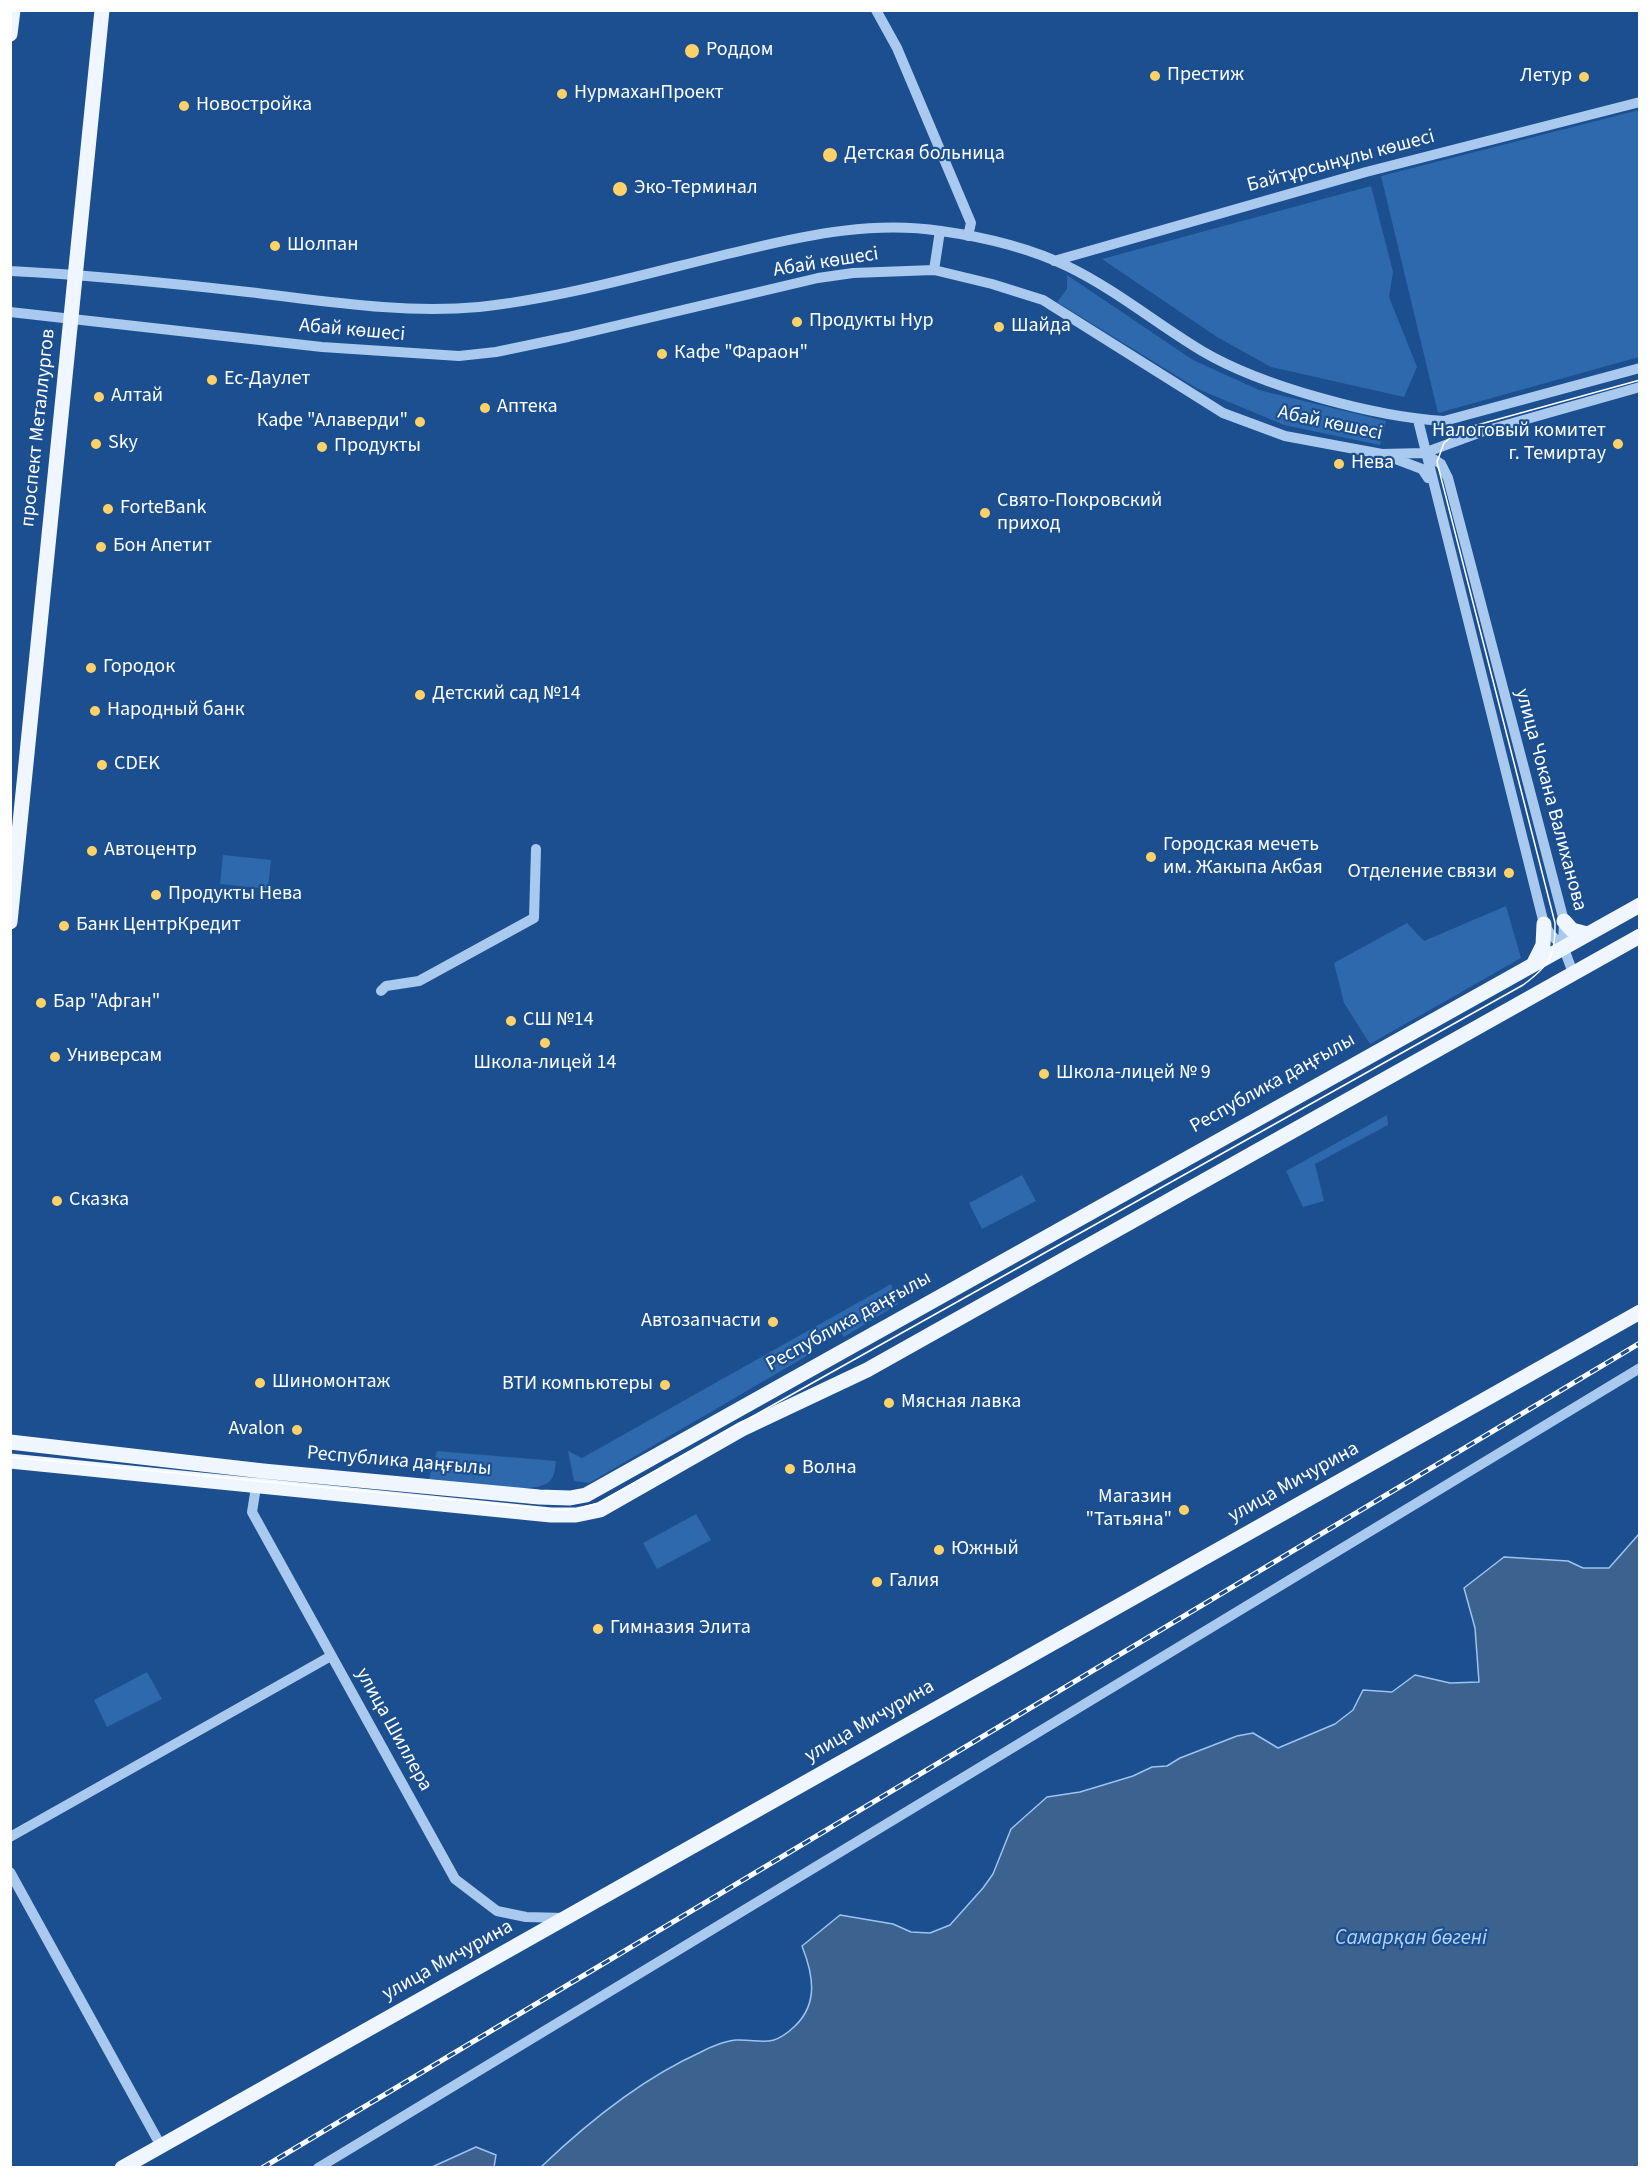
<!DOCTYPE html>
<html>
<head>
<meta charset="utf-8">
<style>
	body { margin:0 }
	#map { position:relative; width:1650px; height:2178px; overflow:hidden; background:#1b4f8f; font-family:"Source Sans 3",sans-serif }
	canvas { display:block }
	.frame { position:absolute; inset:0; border:12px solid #fff; pointer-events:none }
</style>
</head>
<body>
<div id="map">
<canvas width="1650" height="2178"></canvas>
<div class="frame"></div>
</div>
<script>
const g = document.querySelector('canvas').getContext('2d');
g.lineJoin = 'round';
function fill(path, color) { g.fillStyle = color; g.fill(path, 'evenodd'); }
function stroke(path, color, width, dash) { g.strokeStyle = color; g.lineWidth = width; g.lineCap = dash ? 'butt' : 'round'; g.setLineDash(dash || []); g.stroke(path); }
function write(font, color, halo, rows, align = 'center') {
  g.font = font + ' "Source Sans 3",sans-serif'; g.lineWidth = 4.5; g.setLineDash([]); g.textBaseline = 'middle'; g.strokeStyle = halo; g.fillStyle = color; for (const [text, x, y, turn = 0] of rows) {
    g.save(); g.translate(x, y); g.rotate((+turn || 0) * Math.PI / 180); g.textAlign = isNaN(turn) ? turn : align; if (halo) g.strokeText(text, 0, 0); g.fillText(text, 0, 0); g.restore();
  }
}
const green = new Path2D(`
	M1639,110v247l-201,56 -57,-237z
	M1371,186l22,86 -4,25 28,70 -13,30 -133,-30 -54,-30 -115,-78z
	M1067,275l126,85 66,30 127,31 -6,24 -96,-20 -86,-36 -141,-87 10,-13z
	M223,855l48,5 -3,29 -48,-5z
	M1506,906l15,52 -151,86 -26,-41 -10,-40 73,-40 17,18z
	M1387,1115l1,10 -73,39 9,37 -21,6 -17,-36z
	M1022,1175l14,26 -54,28 -13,-26z
	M891,1284l7,20 -54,33 -4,-5 -32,17 2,5 -221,129 -15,-2 -6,-30 14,7z
	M437,1451l119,10c-1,7 -1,16 -7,21 -18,15 -95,-1 -120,-3z
	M696,1514l15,26 -54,29 -14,-26z
	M147,1672l15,27 -55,28 -13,-27z`);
const water = new Path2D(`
	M1639,1534v633h-1098c47,-45 100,-88 160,-115 9,-5 24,-11 35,-12 26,-1 35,9 59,-14 24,-23 18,-52 7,-80l38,-31 53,9 18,8 19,1 20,-8 33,-37 10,-14 18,-45 36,-32 33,-5 53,-16 19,-9 15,-1 13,-8 57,-22 16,-3 25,15 57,-24 18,-14 10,-20 29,2 23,-17 35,8 29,-1 -4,-54 -11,-40 40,-31 64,4 15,7h26z
	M476,2147l20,8 -2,12h-62z`);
const minor = new Path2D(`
	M876,10l21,38 74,175 -3,13
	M1054,261l312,-89 274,-70
	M934,270l6,-39
	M10,271c80,4 159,12 238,21 77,9 153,22 231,15 87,-9 183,-38 270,-58 62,-15 127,-28 192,-18 43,6 89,17 128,36 47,23 88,57 133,84 59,35 173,66 242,70l196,-53
	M10,312l312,35 137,9 37,-4 72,-15 250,-59 35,-5 81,-3 58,14 51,16 180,113 62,23 97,18 42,-1 57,-21 159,-45
	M1418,420l126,504 7,11 12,11
	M1424,453l17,11 7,14 116,443 -1,25 10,27
	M1393,458l29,11 6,9
	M381,991l5,-5 33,-5 115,-63 2,-69
	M256,1487l-4,25 203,367 42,32 29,6 39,1
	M10,1837l321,-181
	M10,1872l151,274
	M318,2168l1322,-800`);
const major = new Path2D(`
	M10,34l3,-24
	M1564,921l8,9 15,4
	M10,922l92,-912
	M1534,963l9,-18 1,-21
	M10,1442l253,29 276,26 31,1 16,-3 1054,-590
	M10,1461l541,54h25l24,-5 142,-81 125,-59 773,-434
	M122,2168l1518,-856`);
const tram = new Path2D(`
	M10,1457l547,53 20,-1 21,-6 925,-518c26,-19 33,-29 32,-62l-118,-461 7,-19 15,-13 181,-50`);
const rail = new Path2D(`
	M262,2168l1378,-825`);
const markers = [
	[692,51,8,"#ffd166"],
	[1155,76,6,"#ffd166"],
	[1584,77,6,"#ffd166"],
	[562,94,6,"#ffd166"],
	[184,106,6,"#ffd166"],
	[830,155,8,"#ffd166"],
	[620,189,8,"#ffd166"],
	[275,246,6,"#ffd166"],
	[797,322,6,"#ffd166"],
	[999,327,6,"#ffd166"],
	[662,354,6,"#ffd166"],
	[212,380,6,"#ffd166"],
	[99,397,6,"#ffd166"],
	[485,408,6,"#ffd166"],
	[420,422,6,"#ffd166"],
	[96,444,6,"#ffd166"],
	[1618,444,6,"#ffd166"],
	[322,447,6,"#ffd166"],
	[1339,464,6,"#ffd166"],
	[108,509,6,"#ffd166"],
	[985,513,6,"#ffd166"],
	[101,547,6,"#ffd166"],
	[91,668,6,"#ffd166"],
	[420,695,6,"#ffd166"],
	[95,711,6,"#ffd166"],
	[102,765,6,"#ffd166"],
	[92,851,6,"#ffd166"],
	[1151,857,6,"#ffd166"],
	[1509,873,6,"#ffd166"],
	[156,895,6,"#ffd166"],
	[64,926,6,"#ffd166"],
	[41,1003,6,"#ffd166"],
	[511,1021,6,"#ffd166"],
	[545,1043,6,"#ffd166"],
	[55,1057,6,"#ffd166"],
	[1044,1074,6,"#ffd166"],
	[57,1201,6,"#ffd166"],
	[773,1322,6,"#ffd166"],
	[260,1383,6,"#ffd166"],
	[665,1385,6,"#ffd166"],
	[889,1403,6,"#ffd166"],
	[297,1430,6,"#ffd166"],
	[790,1469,6,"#ffd166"],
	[1184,1510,6,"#ffd166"],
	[939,1550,6,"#ffd166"],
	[877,1582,6,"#ffd166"],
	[598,1629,6,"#ffd166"]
];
const poiNames = [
	["Роддом",706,51],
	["Престиж",1167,76],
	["Летур",1572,77,"right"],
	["НурмаханПроект",574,94],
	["Новостройка",196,106],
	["Детская больница",844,155],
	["Эко-Терминал",634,189],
	["Шолпан",287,246],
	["Продукты Нур",809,322],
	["Шайда",1011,327],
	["Кафе \"Фараон\"",674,354],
	["Ес-Даулет",224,380],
	["Алтай",111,397],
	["Аптека",497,408],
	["Кафе \"Алаверди\"",408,422,"right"],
	["Налоговый комитет",1606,432,"right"],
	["г. Темиртау",1606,455,"right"],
	["Sky",108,444],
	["Продукты",334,447],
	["Нева",1351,464],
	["Свято-Покровский",997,502],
	["приход",997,525],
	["ForteBank",120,509],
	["Бон Апетит",113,547],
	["Городок",103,668],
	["Детский сад №14",432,695],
	["Народный банк",107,711],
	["CDEK",114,765],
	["Городская мечеть",1163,846],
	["им. Жакыпа Акбая",1163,869],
	["Автоцентр",104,851],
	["Отделение связи",1497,873,"right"],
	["Продукты Нева",168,895],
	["Банк ЦентрКредит",76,926],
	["Бар \"Афган\"",53,1003],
	["СШ №14",523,1021],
	["Универсам",67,1057],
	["Школа-лицей 14",545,1064,"center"],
	["Школа-лицей № 9",1056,1074],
	["Сказка",69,1201],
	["Автозапчасти",761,1322,"right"],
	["Шиномонтаж",272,1383],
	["ВТИ компьютеры",653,1385,"right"],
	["Мясная лавка",901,1403],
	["Avalon",285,1430,"right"],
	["Волна",802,1469],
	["Магазин",1172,1498,"right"],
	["\"Татьяна\"",1172,1521,"right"],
	["Южный",951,1550],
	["Галия",889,1582],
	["Гимназия Элита",610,1629]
];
const streetNames = [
	["Байтұрсынұлы көшесі",1341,162,-15],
	["Абай көшесі",826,263,-9],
	["Абай көшесі",352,331,5],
	["Абай көшесі",1330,424,12],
	["проспект Металлургов",39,428,-84],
	["улица Чокана Валиханова",1550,800,75],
	["Республика даңғылы",1273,1084,-29],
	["Республика даңғылы",849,1322,-29],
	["Республика даңғылы",399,1462,5],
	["улица Мичурина",1294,1483,-29],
	["улица Мичурина",870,1722,-30],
	["улица Шиллера",393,1730,61],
	["улица Мичурина",448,1961,-29]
];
const waterNames = [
	["Самарқан бөгені",1411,1939]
];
fill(green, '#2e69ad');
fill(water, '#3c6290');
stroke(water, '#9cc4f0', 1.5);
stroke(minor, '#a9c9ee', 10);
stroke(major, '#f0f6ff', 15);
stroke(tram, '#fff', 1.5);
stroke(rail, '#fff', 5);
stroke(rail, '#1b4f8f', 3, [9]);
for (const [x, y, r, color] of markers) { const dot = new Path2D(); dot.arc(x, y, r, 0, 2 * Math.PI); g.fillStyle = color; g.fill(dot); stroke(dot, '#1b4f8f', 2); }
write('20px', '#fff', '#1b4f8f', poiNames, 'left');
write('20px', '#fff', '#1b4f8f', streetNames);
write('italic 21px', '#b5d3f5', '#1b4f8f', waterNames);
</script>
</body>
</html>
